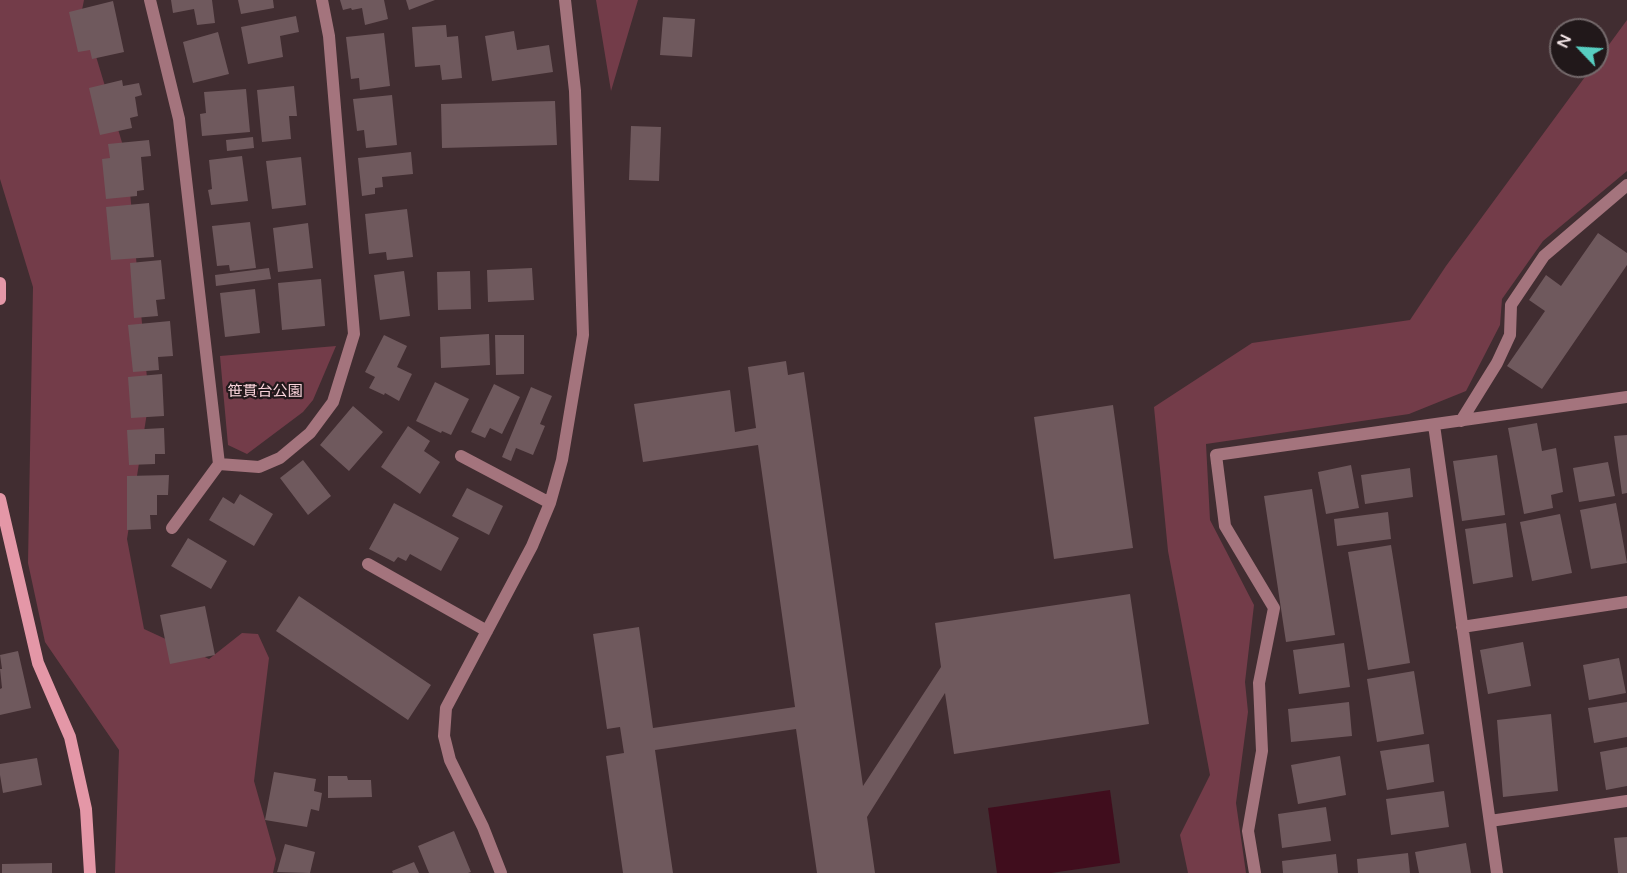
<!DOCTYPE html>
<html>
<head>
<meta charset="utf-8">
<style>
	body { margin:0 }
	#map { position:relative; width:1627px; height:873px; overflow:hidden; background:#412d31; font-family:"Varela Round",sans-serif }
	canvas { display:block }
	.north { position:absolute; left:1549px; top:18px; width:60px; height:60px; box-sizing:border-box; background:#21181a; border:2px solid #74696b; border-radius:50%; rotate:295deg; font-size:16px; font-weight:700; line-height:24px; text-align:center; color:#f0e2e4 }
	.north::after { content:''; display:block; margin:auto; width:21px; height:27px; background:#57cec1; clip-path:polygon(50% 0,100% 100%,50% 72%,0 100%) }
</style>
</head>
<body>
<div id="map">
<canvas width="1627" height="873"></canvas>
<div class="north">N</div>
</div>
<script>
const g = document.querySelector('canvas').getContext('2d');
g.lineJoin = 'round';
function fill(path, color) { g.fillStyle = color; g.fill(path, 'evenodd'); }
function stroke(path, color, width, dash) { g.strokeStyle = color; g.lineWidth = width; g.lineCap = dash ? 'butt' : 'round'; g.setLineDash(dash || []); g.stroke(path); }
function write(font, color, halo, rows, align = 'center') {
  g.font = font + ' "Varela Round","Noto Sans JP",sans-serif'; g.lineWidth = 4.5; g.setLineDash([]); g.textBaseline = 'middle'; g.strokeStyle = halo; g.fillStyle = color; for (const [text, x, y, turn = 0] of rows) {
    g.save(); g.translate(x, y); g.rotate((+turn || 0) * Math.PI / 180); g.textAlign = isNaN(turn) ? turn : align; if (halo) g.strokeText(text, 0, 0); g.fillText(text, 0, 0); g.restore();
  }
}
const green = new Path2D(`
	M0,0h84l-2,10 45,149 22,241 -22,139 17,90 65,30 33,-26 16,1 11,24 -15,123 22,78 -3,14h-158l4,-123 -74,-108 -17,-79 5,-276 -33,-108z
	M596,0h42l-27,91z
	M1627,20v151l-84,70 -41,58 -2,26 -34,66 -57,23 -203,30 4,76 44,85 -9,77 3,30 -12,91 10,70h-58l-8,-38 30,-60 -42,-224 -14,-144 98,-64 158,-23 36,-54 147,-200h4v-5z
	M336,346l-23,54 -10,12 -56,42 -19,-9 -8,-89z`);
const water = new Path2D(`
	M1110,790l10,73 -69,10h-54l-9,-65z`);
const building = new Path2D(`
	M171,0h41l3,23 -18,2 -3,-16 -21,4z
	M238,0h35l1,8 -33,6z
	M340,0h44l4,19 -23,6 -3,-17 -10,2 -1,-2 -8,2z
	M406,0h29l-26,10z
	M113,1l11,51 -32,7 -2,-9 -12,2 -9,-40z
	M296,16l3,16 -19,4 3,21 -35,7 -7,-37z
	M663,17l32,2 -3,38 -32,-2z
	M446,25l1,12 11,-1 4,42 -20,2 -2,-15 -25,2 -3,-40z
	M514,31l3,19 32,-5 4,27 -61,9 -7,-45z
	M218,32l11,42 -36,9 -10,-41z
	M384,33l6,53 -30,4 -1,-12 -8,1 -5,-42z
	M122,80l1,6 16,-3 3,12 -7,2 3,19 -8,2 2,10 -32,7 -11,-47z
	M294,86l3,30h-8l2,23 -29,3 -5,-52z
	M246,89l4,43 -48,4 -2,-22 6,-1 -2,-21z
	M392,95l5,50 -31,3 -2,-18 -7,1 -4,-32z
	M555,101l2,44 -115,3 -1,-44z
	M631,126l30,1 -2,54 -30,-1z
	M253,137l1,11 -27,3 -1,-11z
	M149,140l2,16 -10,1 3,33 -7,1v5l-31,3 -4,-40 8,-1 -2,-14z
	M411,152l2,22 -31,3 1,10 -8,1v6l-13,2 -4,-38z
	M242,156l6,45 -37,4 -3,-15 4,-1 -3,-29z
	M301,157l5,48 -34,4 -6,-48z
	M149,203l5,54 -43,3 -5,-53z
	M407,209l6,48 -26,3 -1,-8 -17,2 -4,-40z
	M250,222l6,46 -26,3 -1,-6 -12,1 -5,-40z
	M308,223l5,45 -35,4 -5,-44z
	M1598,233l29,20v12l-85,124 -35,-23 38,-55 -16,-11 17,-25 15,11z
	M161,260l4,39 -9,1 2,16 -24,2 -4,-55z
	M269,268l2,11 -55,7 -1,-11z
	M532,268l2,32 -46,2 -1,-32z
	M404,271l6,45 -30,4 -6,-45z
	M470,271l1,38 -33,1 -1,-38z
	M321,279l4,47 -43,4 -4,-47z
	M255,289l5,44 -35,4 -5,-44z
	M170,321l3,35 -15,1 1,13 -26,2 -5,-47z
	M489,334l1,31 -49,3 -1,-31z
	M384,335l23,11 -10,21 15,7 -13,27 -14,-8 -1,2 -15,-7 6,-11 -10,-5z
	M495,335h29v39l-28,1z
	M786,361l2,14 16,-3 59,414 78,-119 -6,-44 195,-29 19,130 -195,30 -9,-61 -78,124 8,56h-58l-21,-144 -141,21 18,123h-50l-17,-117 18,-3 -4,-26 -13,2 -14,-95 46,-7 14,101 142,-21 -37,-262 -115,17 -9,-58 96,-14 5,42 21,-4 -8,-61z
	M162,374l2,42 -33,2 -3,-41z
	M435,382l34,17 -18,36 -9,-4 -1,2 -25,-12z
	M494,384l26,13 -18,37 -12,-6 -5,10 -14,-6z
	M531,387l21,9 -12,28 5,2 -12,29 -17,-7 -5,13 -9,-4z
	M1113,405l20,143 -79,11 -20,-142z
	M353,406l30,26 -34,39 -29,-26z
	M1537,423l5,28 14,-3 7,44 -12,3 2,13 -29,6 -16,-86z
	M408,426l22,15 -6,10 16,11 -20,32 -39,-27z
	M164,428l1,26h-10v10l-26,1 -2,-35z
	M1627,435v58l-5,1 -8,-58z
	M1497,455l8,60 -43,6 -9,-60z
	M303,460l28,36 -23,19 -28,-37z
	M1608,462l7,34 -36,6 -6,-34z
	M1351,465l8,43 -33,6 -8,-42z
	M1410,468l3,29 -48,7 -4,-29z
	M169,475l-1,20h-11v20h-7l1,14 -24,1v-54z
	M467,488l36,18 -14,29 -37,-19z
	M1312,489l23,146 -49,7 -22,-146z
	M240,494l33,20 -19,32 -45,-26 14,-23 11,7z
	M394,503l65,35 -18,33 -31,-17 -4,7 -8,-4 -4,5 -25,-13z
	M1616,503l11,60 -36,6 -11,-59z
	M1388,512l3,27 -54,7 -3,-27z
	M1560,514l12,59 -40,8 -12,-59z
	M1506,523l7,54 -40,7 -8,-55z
	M188,538l39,23 -16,28 -40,-23z
	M1391,545l19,118 -42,7 -20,-118z
	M299,596l132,89 -23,35 -132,-89z
	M205,606l10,49 -45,9 -10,-49z
	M1523,642l8,44 -43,8 -8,-44z
	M1344,643l6,44 -51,7 -6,-44z
	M18,651l13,57 -31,7v-26l2,-1 -2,-19h2l-2,-14z
	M1619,658l7,35 -37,7 -6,-35z
	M1414,671l10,63 -47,8 -10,-63z
	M1349,702l3,34 -61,6 -3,-33z
	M1627,702v35l-33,6 -6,-35z
	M1551,714l7,77 -55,6 -6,-77z
	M1429,744l5,38 -47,8 -7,-39z
	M1627,747v39l-21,4 -6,-38z
	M1340,756l6,39 -48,9 -7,-39z
	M37,758l5,27 -39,8 -3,-18v-11z
	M274,772l42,7 -2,12 8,2 -3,18 -8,-2 -4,18 -42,-7z
	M328,776h19l1,4h23l1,17 -44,1z
	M1444,791l5,36 -58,8 -5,-36z
	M1326,807l5,34 -49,7 -4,-34z
	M454,831l17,41 -3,1h-39l-11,-27z
	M1627,837v36h-9l-4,-35z
	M1466,843l5,30h-52l-4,-21z
	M285,844l30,8 -5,21 -33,-1z
	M1408,853l2,20h-52l-1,-14z
	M1336,854l2,19h-55l-1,-12z
	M414,862l5,11h-26l-1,-2z
	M52,863v10h-50v-9z`);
const street = new Path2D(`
	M150,0l29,119 40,345
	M1461,421l36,-58 13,-28 1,-30 33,-49 83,-71
	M1434,425l63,448
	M461,456l89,47
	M172,528l47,-64 40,3 21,-9 30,-25 23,-31 21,-68 -25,-298 -7,-36
	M368,564l119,67
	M1462,627l165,-25
	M1490,821l137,-20
	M501,873l-18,-46 -33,-67 -6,-24 2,-28 86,-162 18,-43 12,-43 21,-125 -8,-244 -10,-91
	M1255,873l-7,-42 14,-80 -3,-68 15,-75 -49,-82 -9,-71 411,-58`);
const secondary = new Path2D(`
	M0,283v16
	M0,499l38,164 32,74 16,72 4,64`);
const parkNames = [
	["笹貫台公園",265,392]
];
fill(green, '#733c49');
fill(water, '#400d1d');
fill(building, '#6f595d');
stroke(street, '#a4747d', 12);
stroke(secondary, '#e497a7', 12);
write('15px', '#f9d3da', '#21181a', parkNames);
</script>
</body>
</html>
